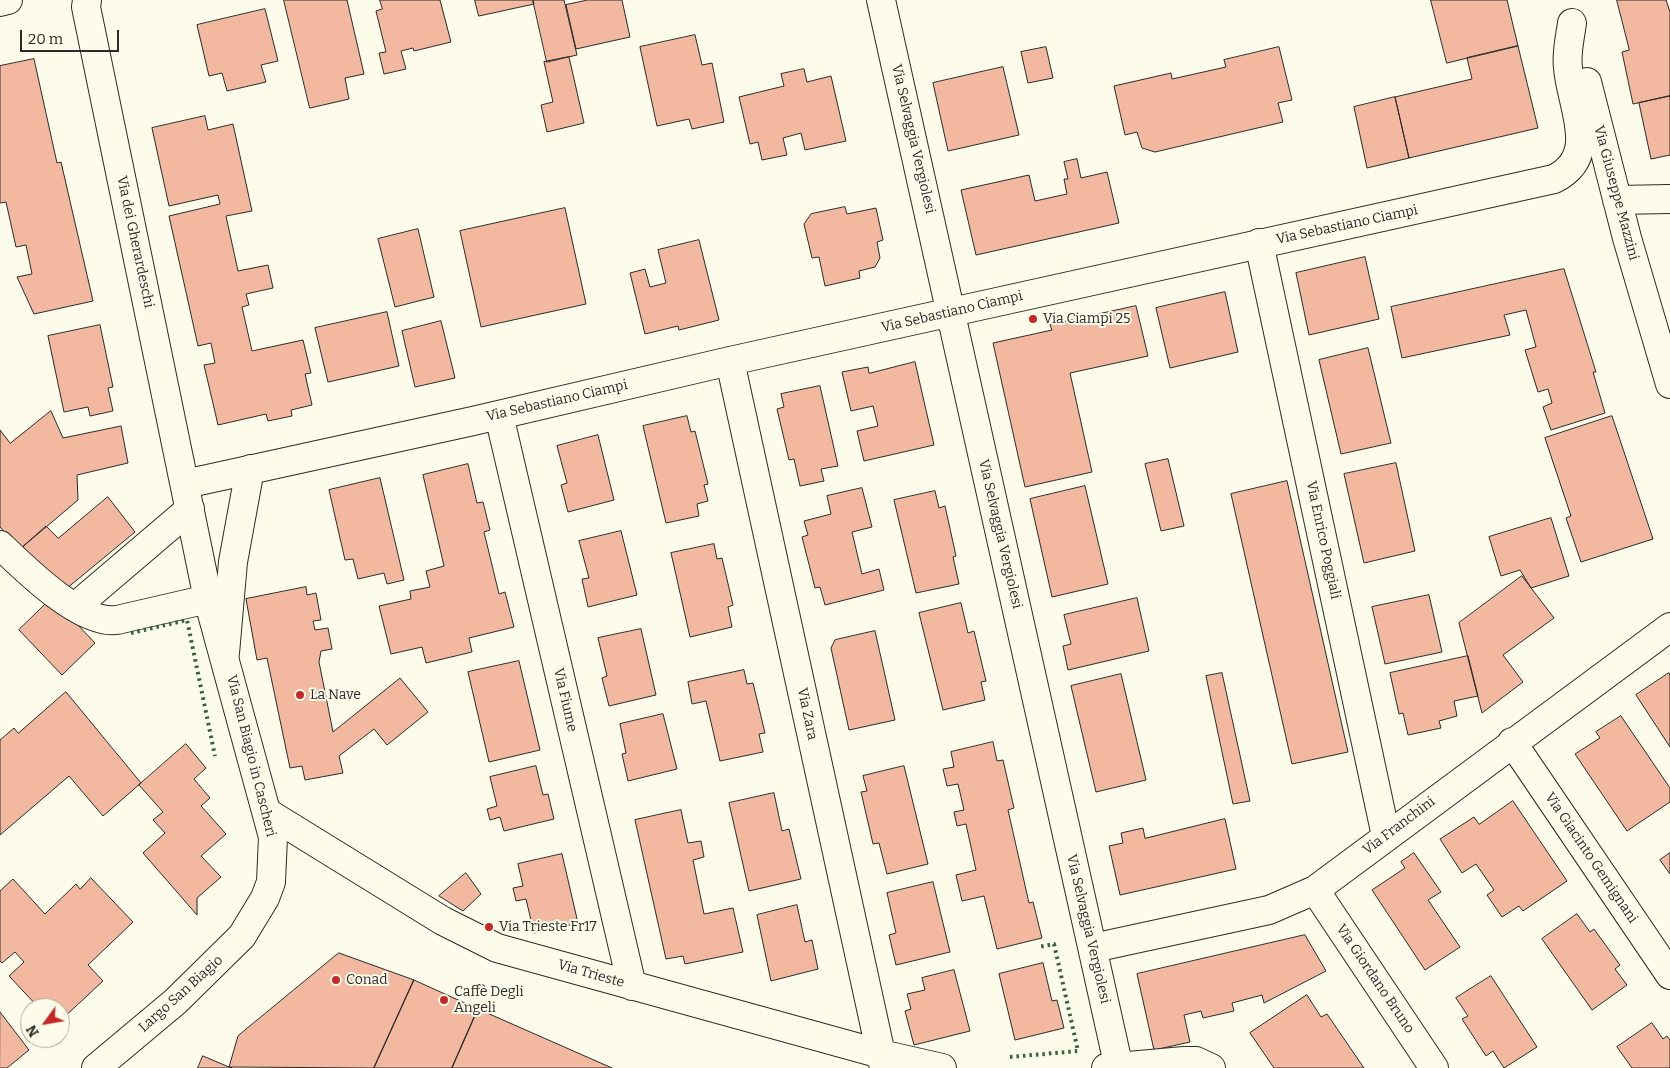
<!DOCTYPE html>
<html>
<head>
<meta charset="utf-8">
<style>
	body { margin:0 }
	#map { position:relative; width:1670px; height:1068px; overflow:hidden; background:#fdfbea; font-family:Bitter,serif }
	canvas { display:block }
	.north { position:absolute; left:20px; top:998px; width:50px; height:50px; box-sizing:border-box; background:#fdfbea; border:1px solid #a9a89e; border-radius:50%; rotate:238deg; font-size:14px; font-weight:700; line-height:20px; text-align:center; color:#2b2b2b }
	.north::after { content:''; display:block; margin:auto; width:18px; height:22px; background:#c62828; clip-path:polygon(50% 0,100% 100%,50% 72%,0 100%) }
	.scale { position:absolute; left:20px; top:30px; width:99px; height:22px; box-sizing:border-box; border:2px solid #2b2b2b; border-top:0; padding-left:6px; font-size:15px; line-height:18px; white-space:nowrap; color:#2b2b2b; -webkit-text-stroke:4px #fdfbea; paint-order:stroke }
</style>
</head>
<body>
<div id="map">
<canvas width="1670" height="1068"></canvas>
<div class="north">N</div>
<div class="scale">20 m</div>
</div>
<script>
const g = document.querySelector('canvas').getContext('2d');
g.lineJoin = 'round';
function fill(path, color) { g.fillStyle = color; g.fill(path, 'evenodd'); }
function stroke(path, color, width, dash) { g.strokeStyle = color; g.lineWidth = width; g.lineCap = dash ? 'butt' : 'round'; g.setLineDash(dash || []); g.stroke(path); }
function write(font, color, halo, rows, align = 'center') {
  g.font = font + ' Bitter,serif'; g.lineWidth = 4; g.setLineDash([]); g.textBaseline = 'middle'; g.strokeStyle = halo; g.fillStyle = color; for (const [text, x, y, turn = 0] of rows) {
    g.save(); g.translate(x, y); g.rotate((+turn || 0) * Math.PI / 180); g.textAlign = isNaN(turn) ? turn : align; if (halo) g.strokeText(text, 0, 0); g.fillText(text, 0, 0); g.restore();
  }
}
const building = new Path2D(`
	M284,0h63l17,74 -19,4 4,21 -39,9z
	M380,0h60l11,42 -37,9 -1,-3 -12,3 5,18 -22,5 -5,-21 7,-1 -10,-41 6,-2z
	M475,0h58l1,4 -55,12z
	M533,0h31l13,55 -30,7z
	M588,0h34l8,37 -54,12 -10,-44z
	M1431,0h76l11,46 -71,17z
	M1617,0h49l4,12v84l-37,8 -11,-52 7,-2z
	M265,9l13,52 -17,4 5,17 -39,9 -5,-18 -13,3 -12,-51z
	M695,35l7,30 10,-2 12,59 -32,7 -3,-10 -32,7 -17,-79z
	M1518,46l20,82 -129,30 -14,-61 77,-18 -5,-21z
	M1046,47l7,31 -25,5 -7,-31z
	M1279,47l13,53 -14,3 5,19 -128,30 -13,-4 -5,-16 -12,3 -11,-49 57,-13 1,6 54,-12 -2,-7z
	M569,57l15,66 -37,9 -6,-27 12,-3 -9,-40z
	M34,59l23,104 4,-1 32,139 -59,13 -17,-37 15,-3 -6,-29 -10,2 -10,-45 -6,1v-137z
	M1003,67l16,68 -71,16 -15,-68z
	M804,69l3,13 24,-6 15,65 -41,9 -4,-17 -18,5 4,17 -25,5 -4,-18 -8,2 -11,-47 45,-11 -3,-12z
	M1670,96v59l-19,4 -12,-56z
	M1395,97l14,61 -42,10 -13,-61z
	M205,116l3,14 25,-6 19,87 -26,5 12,55 30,-6 5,23 -27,6 3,11 -7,2 10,44 51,-11 8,33 -6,1 7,31 -21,5 1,6 -24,5 -2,-7 -48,11 -14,-60 11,-2 -4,-20 -13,3 -29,-130 51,-12 -2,-9 -49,11 -17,-78z
	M1077,159l4,19 26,-6 12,51 -143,32 -15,-65 68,-15 6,26 32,-7 -3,-15h4l-4,-17z
	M845,207l2,7 29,-6 7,32 -6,2 3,16 -5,9 -16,4 1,7 -35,8 -6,-29 -7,1 -8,-34 7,-10z
	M565,208l21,96 -105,23 -21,-96z
	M418,229l16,68 -39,10 -17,-68z
	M699,240l20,80 -40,10 -1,-4 -33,8 -15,-61 15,-4 5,18 16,-4 -8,-33z
	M1365,257l14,62 -70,16 -13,-62z
	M1564,269l32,103h-3l12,41 -54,17 -8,-23 9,-4 -4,-14 -10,3 -13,-42 11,-3 -10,-37 -22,5 6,20 -108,23 -11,-51z
	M1225,292l13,60 -68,16 -14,-60z
	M1136,306l12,50 -78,17 22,99 -67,15 -32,-144 59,-13 -2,-5z
	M387,312l12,54 -71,16 -13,-54z
	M441,321l14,57 -40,9 -13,-56z
	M100,325l13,62 -5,1 5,23 -23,5 -2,-9 -24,5 -16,-76z
	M1368,348l23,95 -50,11 -22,-94z
	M915,362l19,83 -70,16 -7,-30 21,-5 -5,-20 -22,5 -9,-39 26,-5 1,6z
	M820,386l18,80 -17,3 3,12 -24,5 -6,-27 -5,1 -12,-51 7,-2 -3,-13z
	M51,411l12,27 58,-12 7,37 -51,12 1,25 -58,49 -20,-22v-97l10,13z
	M687,416l4,16 4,-1 13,53 -4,1 4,16 -11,3 2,12 -33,7 -23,-97z
	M1612,416l41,123 -72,23 -15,-44 5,-2 -26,-78z
	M598,435l16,65 -46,12 -7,-27 6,-2 -10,-37z
	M1168,459l16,67 -23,5 -16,-67z
	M1396,463l19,88 -51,12 -20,-89z
	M468,464l9,39 6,-1 7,28 -6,2 15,62 6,-2 9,35 -45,11 3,14 -46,11 -4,-16 -31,7 -12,-48 32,-7 -1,-8 20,-4 -4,-16 18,-5 -21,-91z
	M380,478l24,102 -17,4 -3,-11 -26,6 -5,-20 -8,1 -16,-70z
	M1287,481l61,271 -56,12 -61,-270z
	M1085,486l23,98 -56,13 -22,-98z
	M862,488l10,39 -20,5 10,42 17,-5 5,21 -59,15 -5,-18 -5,1 -13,-51 6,-2 -4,-14 27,-7 -4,-18z
	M935,491l4,17 6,-2 11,50 -3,1 6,27 -43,9 -22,-93z
	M108,497l27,35 -69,57 -46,-40 26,-23 12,12z
	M1551,518l18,58 -38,12 -11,-18 -19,6 -12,-39z
	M621,531l16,64 -49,12 -6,-28 7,-1 -10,-37z
	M714,544l3,15 5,-1 11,47 -5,2 4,20 -42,10 -19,-84z
	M1522,576l32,42 -51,37 20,27 -41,31 -23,-90z
	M306,587l1,8 9,-2 5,27 -8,1 2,9 13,-2 4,21 -11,2 -2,11 14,70 67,-54 28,34 -41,33 -13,-16 -35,27 4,17 -38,7 -3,-14 -12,2 -23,-110 -10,2 -11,-61z
	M1429,595l13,57 -57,12 -13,-57z
	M52,598l43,45 -33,32 -43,-45z
	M1137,598l12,53 -81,19 -5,-24 8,-2 -7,-29z
	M961,603l7,30 6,-2 12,50 -5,1 4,18 -42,10 -24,-97z
	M641,629l15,66 -47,11 -7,-28 5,-2 -9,-38z
	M875,631l20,89 -46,10 -18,-82 4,-8z
	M1468,656l10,40 -24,5 3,15 -18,5 2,7 -33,7 -5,-22 -4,1 -9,-41z
	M519,661l21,89 -51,12 -21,-90z
	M744,670l3,14 6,-1 12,50 -6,1 4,18 -43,9 -14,-60 -14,3 -4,-22z
	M1222,673l28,128 -17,3 -27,-128z
	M1669,673l1,2v72l-34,-52z
	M1121,674l25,106 -50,12 -25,-106z
	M66,692l75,91 -38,33 -34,-40 -69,59v-95l14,-12 4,5z
	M663,714l14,55 -49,12 -6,-27 4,-1 -6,-29z
	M1621,716l49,72v14l-43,29 -52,-77 25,-16 -4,-6z
	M993,742l4,19 6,-1 11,48 -6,2 21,93 4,-1 9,36 -45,11 -13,-53 -22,5 -6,-26 20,-5 -10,-46 -9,2 -3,-14 10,-2 -6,-26 -11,2 -4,-17 11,-2 -3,-15z
	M186,744l20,24 -12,11 16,19 -9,8 25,28 -25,22 20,21 -24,21v17l-54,-62 22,-20 -12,-13 10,-8 -24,-27z
	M536,766l7,29 5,-1 6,25 -50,12 -4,-14 -10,3 -3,-11 10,-3 -7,-29z
	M904,766l24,98 -41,10 -8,-31 -6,1 -12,-52 6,-1 -4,-15z
	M774,793l8,38 7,-2 12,50 -52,12 -20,-88z
	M1513,801l54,80 -44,30 -4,-5 -17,11 -15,-22 7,-5 -18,-26 -14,9 -22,-34 34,-22 5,7z
	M681,810l7,33 13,-2 3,16 -11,3 11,54 29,-6 10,44 -58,12 -2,-8 -17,3 -31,-139z
	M1225,819l11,50 -116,26 -11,-49 14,-3 -2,-10 22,-5 2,10z
	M1414,853l27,39 -13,8 32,47 -35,23 -53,-80 33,-22 -4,-6z
	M1670,853v21l-10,-14z
	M562,854l16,69 -44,10 -8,-34 -10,2 -3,-13 10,-2 -5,-22z
	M466,873l15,21 -18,17 -24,-15z
	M91,878l42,44 -45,43 15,16 -43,40v-13h-21l-30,-32 15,-14 -9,-10 -13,11 -2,-2v-70l13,-12 32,35 31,-30 4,5z
	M933,882l17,70 -54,13 -7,-30 7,-2 -9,-40z
	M797,905l8,37 7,-2 6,29 -47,12 -14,-66z
	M1577,914l13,18 4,-3 26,36 -5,4 12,16 -35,25 -50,-71z
	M1305,935l21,36 -62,32 -2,-8 -30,8 2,8 -31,7 -2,-7 -17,4 6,27 -36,8 -17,-76z
	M339,953l75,27 -40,88 -145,-1 9,-31z
	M1043,963l9,38 5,-1 7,28 -49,12 -16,-66z
	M954,970l16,61 -56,14 -9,-34 6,-2 -4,-15 18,-4 -3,-12z
	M1491,976l46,71 -33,21 -11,-17 -7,5 -24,-37 6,-3 -12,-18z
	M414,980l64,29 -26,59h-78z
	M1307,995l14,22 6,-3 37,54h-90l-24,-35z
	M478,1009l134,59h-160z
	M0,1012l29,38 -22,18h-7z
	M1652,1023l11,16 4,-3 3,4v28h-38l-15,-21z
	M203,1056l26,11 3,1h-34z`);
const street = new Path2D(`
	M881,0l238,1068
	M1587,82l40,156 43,146
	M1617,200l53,-1
	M1259,243l127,593
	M730,361l154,707
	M499,415l133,571
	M185,484l288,-63 257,-60 824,-182c47,-23 17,-72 14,-111 -2,-15 2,-30 4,-45
	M0,545c25,24 81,80 117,75l91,-21
	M75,607l115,-98
	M225,653l8,-91 17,-93
	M1512,742l158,233
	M268,813l175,108 54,27 384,106 61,14
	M1315,890l119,178
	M1093,948l176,-38 46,-20 355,-263
	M1106,1068l78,-7h12l15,7`);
const secondary = new Path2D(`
	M87,0l-1,7 122,592 65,238 -2,45 -6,16 -23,38 -66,65 -80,67
	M0,2l8,-2`);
const hedge = new Path2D(`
	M131,633l56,-13 28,136
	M1010,1057l68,-6 -24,-107 -15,3`);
const markers = [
	[1033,319,5,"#c62828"],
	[300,695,5,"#c62828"],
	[489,927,5,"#c62828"],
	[336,980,5,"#c62828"],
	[444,1000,5,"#c62828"]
];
const streetNames = [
	["Via Selvaggia Vergiolesi",913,139,77],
	["Via Giuseppe Mazzini",1616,193,75],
	["Via Sebastiano Ciampi",1347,225,-12],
	["Via dei Gherardeschi",135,242,78],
	["Via Sebastiano Ciampi",952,312,-13],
	["Via Sebastiano Ciampi",557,401,-13],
	["Via Selvaggia Vergiolesi",1000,534,77],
	["Via Enrico Poggiali",1323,540,78],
	["Via Fiume",565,700,77],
	["Via Zara",807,714,78],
	["Via San Biagio in Cascheri",251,756,76],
	["Via Franchini",1399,826,-37],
	["Via Giacinto Gemignani",1591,858,56],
	["Via Selvaggia Vergiolesi",1088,929,77],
	["Via Trieste",591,974,16],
	["Via Giordano Bruno",1375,979,56],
	["Largo San Biagio",181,994,-42]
];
const poiNames = [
	["Via Ciampi 25",1043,319],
	["La Nave",310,695],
	["Via Trieste Fr17",499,927],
	["Conad",346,980],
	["Caffè Degli",454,992],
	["Angeli",454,1008]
];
fill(building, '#f2b8a0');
stroke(building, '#2b2b2b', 1);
stroke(street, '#2b2b2b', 30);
stroke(secondary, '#2b2b2b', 30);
stroke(street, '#fdfbea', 28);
stroke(secondary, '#fdfbea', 28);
stroke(hedge, '#34623c', 4, [2.5, 4]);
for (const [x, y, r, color] of markers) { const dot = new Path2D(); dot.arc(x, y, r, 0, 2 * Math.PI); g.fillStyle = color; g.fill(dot); stroke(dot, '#fdfbea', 2); }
write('14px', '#2b2b2b', '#fdfbea', streetNames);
write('14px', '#2b2b2b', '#fdfbea', poiNames, 'left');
</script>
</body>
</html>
